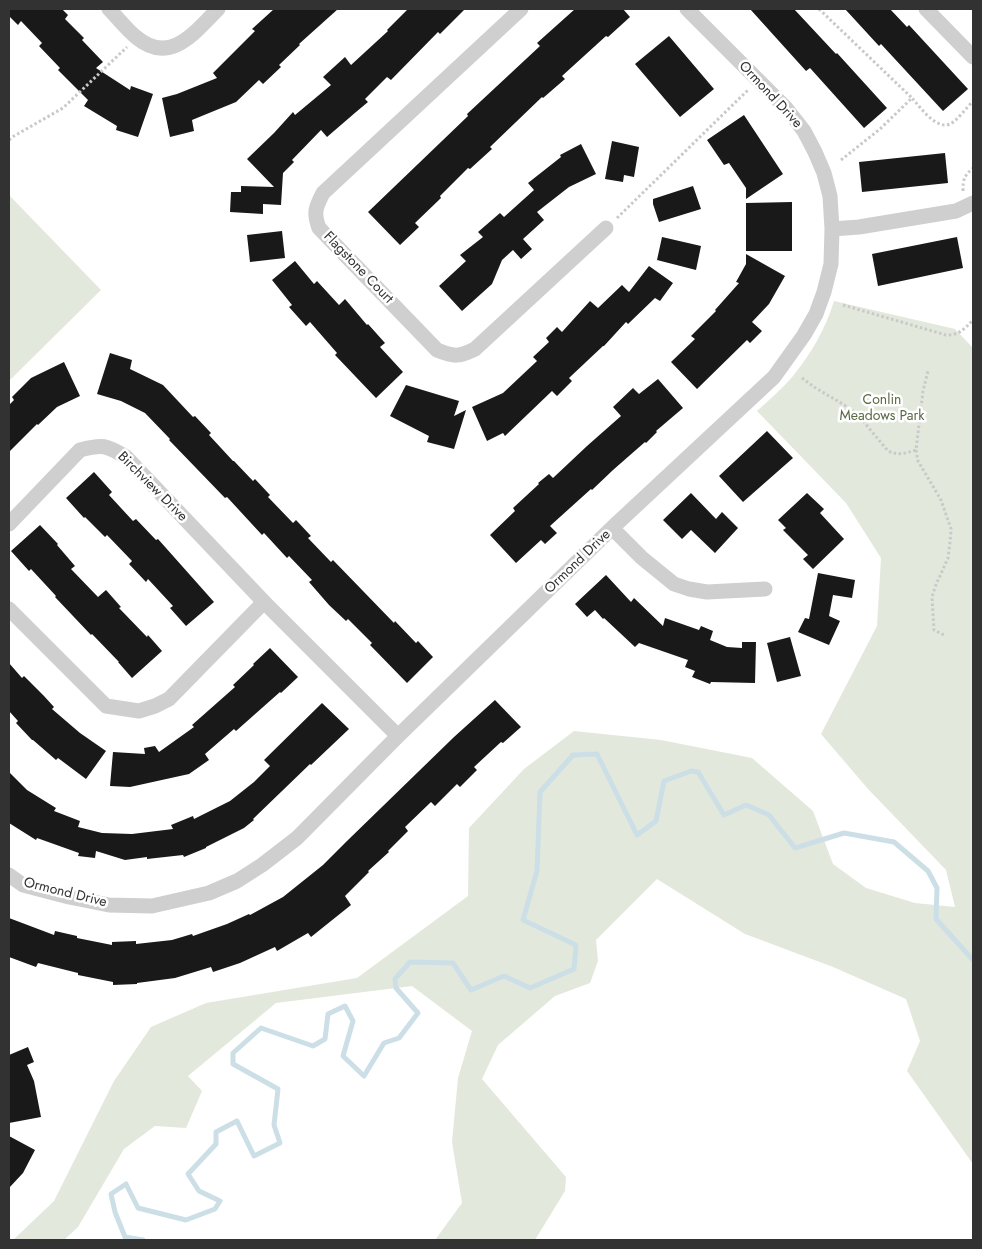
<!DOCTYPE html>
<html>
<head>
<meta charset="utf-8">
<style>
	body { margin:0 }
	#map { position:relative; width:982px; height:1249px; overflow:hidden; background:#fff; font-family:Jost,sans-serif }
	canvas { display:block }
	.frame { position:absolute; inset:0; border:10px solid #323232; pointer-events:none }
</style>
</head>
<body>
<div id="map">
<canvas width="982" height="1249"></canvas>
<div class="frame"></div>
</div>
<script>
const g = document.querySelector('canvas').getContext('2d');
g.lineJoin = 'round';
function fill(path, color) { g.fillStyle = color; g.fill(path, 'evenodd'); }
function stroke(path, color, width, dash) { g.strokeStyle = color; g.lineWidth = width; g.lineCap = dash ? 'butt' : 'round'; g.setLineDash(dash || []); g.stroke(path); }
function write(font, color, halo, rows, align = 'center') {
  g.font = font + ' Jost,sans-serif'; g.lineWidth = 5; g.setLineDash([]); g.textBaseline = 'middle'; g.strokeStyle = halo; g.fillStyle = color; for (const [text, x, y, turn = 0] of rows) {
    g.save(); g.translate(x, y); g.rotate((+turn || 0) * Math.PI / 180); g.textAlign = isNaN(turn) ? turn : align; if (halo) g.strokeText(text, 0, 0); g.fillText(text, 0, 0); g.restore();
  }
}
const green = new Path2D(`
	M9,195l92,95 -92,91z
	M834,301l121,28 18,19v816l-66,-93 13,-30 -14,-42 -73,-32 -88,-33 -88,-55 -61,61 2,21 -8,22 -35,13 -57,49 -16,34 84,98 -1,14 -30,49h-100l27,-37 -10,-61 6,-64 14,-47 -60,-45 -136,17 -88,73 14,15 -16,37 -31,-2 -31,23 -46,78 -14,13h-51l41,-39 60,-120 37,-54 55,-24 151,-25 111,-82 1,-68 55,-59 50,-38 87,9 91,18 61,53 20,53 33,24 49,15 40,4 -9,-37 -78,-81 -47,-55 56,-108 4,-68 -35,-55 -89,-92c12,-11 25,-22 36,-35 18,-22 33,-48 41,-75z`);
const stream = new Path2D(`
	M143,1240l-18,-3 -10,-25 -4,-18 15,-10 12,24 48,12 29,-11 5,-8 -21,-10 -11,-17 28,-30v-12l21,-11 17,35 26,-13 -6,-18 4,-36 -45,-25v-11l28,-25 52,18 12,-7 3,-25 17,-8 8,15 -10,35 21,20 20,-33 15,-5 19,-25 -22,-25 -1,-9 15,-17 43,1 18,27 33,-14 26,12 44,-19 2,-24 -53,-25 14,-49 3,-79 33,-37 24,-1 40,81 19,-14 8,-40 27,-10 7,1 26,43 22,-10 23,10 26,33 49,-15 50,9 34,29 9,17 -1,31 37,41`);
const building = new Path2D(`
	M9,9h53l6,6 -3,4 19,19 -2,2 21,22 -7,6 34,22 1,-4 22,8 -15,43 -22,-7 1,-4 -33,-20 4,-6 -30,-30 2,-2 -21,-22 3,-3 -21,-22 -3,4 -9,-9z
	M274,9h64l-39,35 1,1 -21,20 2,2 -18,17 -4,-4 -23,22 -44,18 2,11 -24,6 -8,-39 15,-4 40,-16 -4,-5 42,-42 -3,-2z
	M408,9h57l-25,25 -2,-2 -47,48 -4,-3 -22,22 3,3 -12,10 -29,25 -6,-7 -29,30 2,2 -11,11 -2,32 -18,-1v10l-33,-2 1,-20h10v-6l33,1 -27,-28 27,-26 19,-21 2,3 36,-30 -8,-8 22,-20 6,8 37,-34 -1,-1z
	M575,9h48l7,8 -22,20 -2,-1 -44,40 3,3 -22,19 -1,-1 -52,50 2,2 -22,20 -2,-1 -28,28 1,2 -26,25 4,4 -19,18 -32,-33 100,-96 -1,-2 73,-68 -3,-3z
	M750,9h44l42,45 1,-1 50,55 -23,20 -54,-60 -4,3z
	M845,9h45l17,18 2,-2 59,64 -25,22 -62,-67 -2,2z
	M669,36l45,53 -34,28 -45,-53z
	M744,115l39,59 -37,25v-11l-17,-25 -5,2 -17,-25z
	M612,141l27,6 -5,30 -10,-2 -1,7 -18,-3z
	M581,144l15,30 -27,13 -32,25 7,8 -21,19 9,10 -11,10 -8,-9 -11,10 -10,24 -30,27 -23,-25 27,-25 -6,-6 23,-18 -5,-5 22,-19 4,4 30,-27 -6,-7 33,-26 -1,-2z
	M945,153l3,30 -86,9 -3,-30z
	M693,186l8,23 -42,13 -6,-18v-5z
	M792,202v49h-46v-48z
	M282,231l3,27 -35,4 -3,-27z
	M662,237l39,9 -5,24 -39,-10z
	M957,237l6,31 -85,18 -6,-32z
	M746,254l39,22 -16,28 -17,18 10,9 -12,12 -3,-3 -50,49 -26,-27 24,-23 -4,-3 25,-25 -1,-1 24,-27 -3,-1 10,-18z
	M295,261l19,23 3,-3 22,24 6,-6 22,26 1,-1 17,19 -5,4 23,25 -27,26 -41,-43 2,-2 -27,-31 -4,4 -17,-19 3,-2 -20,-25z
	M649,266l24,17 -13,18 -5,-3 -27,26 -2,-2 -22,24h-1l-34,32 3,3 -15,15 -5,-5 -47,45 -2,-3 -16,8 -15,-34 31,-14 34,-32 -4,-4 16,-15 -3,-4 11,-11 5,5 28,-31 8,7 24,-23 7,7z
	M110,353l22,7 -2,9 33,16 30,32 2,-1 16,17 -2,2 24,26h1l19,20 2,-2 15,16 -2,2 25,26 3,-3 15,16 -3,2 23,24 2,-2 61,63 1,-2 21,22 2,-2 15,16 -26,26 -37,-38 2,-2 -24,-24 -2,2 -17,-16 -20,-23 3,-2 -23,-24 -2,2 -23,-25 -2,2 -35,-38 -2,1 -56,-58 1,-1 -25,-26 -24,-12 -24,-7z
	M64,362l16,34 -23,11 -19,18 -1,-1 -28,28v-47l5,-5 -2,-3 19,-19z
	M658,379l25,29 -27,23 1,1 -11,11 -1,-1 -32,28 -21,20 -1,-1 -41,37 7,7 -12,11 -4,-4 -25,23 -26,-28 25,-24 -2,-3 26,-24 -1,-1 11,-9 4,4 34,-32 34,-30 -8,-9 20,-19 6,6z
	M406,385l53,16 -5,15 12,-6 -12,39 -27,-7 2,-6 -39,-20z
	M767,431l26,27 -50,44 -24,-26z
	M94,472l18,20 -3,3 24,26 3,-2 20,21 2,-1 56,63 -28,24 -16,-18 3,-2 -25,-27 -2,3 -17,-18 3,-3 -25,-26 -2,2 -20,-20 -1,1 -18,-20z
	M691,493l25,26 6,-7 16,16 -23,25 -24,-23 -9,9 -19,-19z
	M807,493l17,16 -4,4 24,26 -31,30 -10,-10 5,-4 -25,-25 3,-2 -8,-8z
	M40,525l18,19 -1,1 18,21 -4,3 27,28 8,-7 15,17 -2,1 28,29 1,-2 14,16 -30,27 -14,-16h1l-27,-28 -1,1 -36,-38 1,-1 -25,-27 -2,2 -18,-20z
	M818,573l37,7 -3,18 -19,-3 -4,21 11,5 -11,24 -31,-13 7,-14 4,1z
	M606,575l25,27 3,-4 29,28 2,-8 34,12 2,-4 12,5 -3,9 17,7 15,1v-6h14l-1,41 -44,-1 -1,2 -18,-7 3,-6 -10,-4 3,-7 -49,-17 -4,4 -31,-29 -1,1 -8,-9 -8,7 -12,-13z
	M790,637l11,39 -24,6 -10,-39z
	M270,648l28,29 -17,16 -1,-1 -44,39 -2,-2 -29,25 4,6 -20,14 -59,13 -20,-1 3,-34 32,2 -1,-6 11,-2 4,6 35,-25 -2,-2 43,-38 -2,-2 21,-20 -1,-1z
	M9,663l13,15 2,-2 20,20 10,11 -2,2 28,24 26,18 -20,28 -28,-21 -2,2 -23,-20h-1l-16,-17 2,-2 -9,-10z
	M495,700l26,27 -18,16 -2,-1 -27,25 3,3 -17,17 -3,-3 -22,22 -4,-4 -26,25 3,4 -20,20 1,1 -21,19 1,1 -24,24 6,9 -40,32 -3,-4 -31,18 -2,-4 -35,16 -27,9 -2,-5 -36,11 -38,5v1l-24,1v-3l-35,-7v-2l-40,-10 -2,4 -27,-10v-39l45,17 1,-4 22,5v2l35,7v-3l24,-1v3l36,-4 20,-6 1,2 34,-12 22,-10 1,1 33,-18 40,-32 24,-24 107,-104z
	M322,703l27,26 -38,36 -1,-1 -57,55 1,1 -10,8 -38,19v1l-22,9 -1,-2 -36,4v-2l-22,3 -29,-9 -1,7 -17,-2 1,-3 -42,-15 -1,2 -27,-17v-51l18,18 29,18 -2,3 26,10 -2,6 24,6 30,1 41,-5 -2,-4 22,-9 1,3 36,-18 24,-19 16,-16 -6,-6z
	M28,1047l6,15 -7,3 7,16 7,36 -32,6v-68z
	M9,1136l26,14 -12,23 -14,15z`);
const path = new Path2D(`
	M819,9l93,89
	M9,140l5,-4 49,-28 64,-61
	M841,160l39,-31 32,-31c8,9 24,32 38,26 7,-3 17,-17 23,-23
	M963,191c0,-12 1,-15 10,-23
	M617,218l131,-128
	M843,305l103,30c14,0 18,-6 27,-15
	M802,378l12,9 37,22 12,12 25,30c11,5 18,2 28,-1l7,-59 5,-20
	M916,450l2,11 23,39 10,29 -1,13 -2,16 -13,29 -3,10 2,33 12,6`);
const minor = new Path2D(`
	M109,9c9,9 17,20 27,28 34,29 59,-5 82,-28
	M521,9l-198,184c-7,14 -10,19 -4,35l118,122c17,7 22,7 38,-1l131,-121
	M926,9l47,48
	M832,229l27,-2 97,-16 17,-8
	M9,524l71,-74c23,-6 26,-5 46,7l138,145 134,134
	M612,528l30,30 32,26 15,5 18,3 58,-3
	M9,609l97,97 33,5 16,-5 14,-7 95,-97
	M9,875l14,10 46,12 40,8 43,1 57,-13 28,-12 25,-16 35,-27 101,-102 214,-208 162,-151 30,-42 12,-21 8,-22 7,-28 1,-35 -2,-33 -6,-23 -9,-21 -11,-21 -18,-23 -99,-99`);
const streetNames = [
	["Ormond Drive",770,95,47],
	["Flagstone Court",358,268,46],
	["Birchview Drive",152,487,45],
	["Ormond Drive",578,562,-44],
	["Ormond Drive",65,893,14]
];
const parkNames = [
	["Conlin",882,401],
	["Meadows Park",882,417]
];
fill(green, '#e3e8dc');
stroke(stream, '#ccdfe6', 5);
fill(building, '#191919');
stroke(path, '#c9c9c9', 3, [2.5, 2.5]);
stroke(minor, '#cfcfcf', 15);
write('14px', '#323232', '#fff', streetNames);
write('14px', '#596944', '#fff', parkNames);
</script>
</body>
</html>
